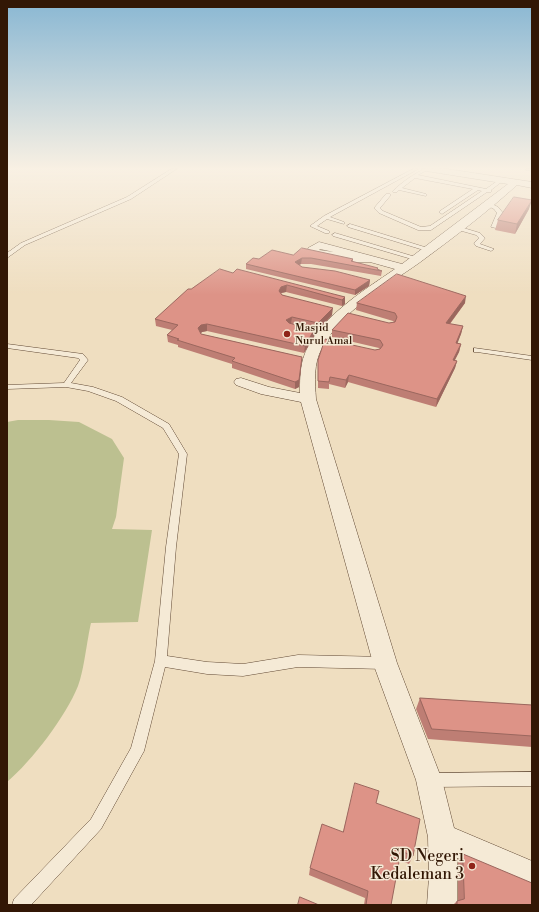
<!DOCTYPE html>
<html>
<head>
<meta charset="utf-8">
<style>
	body { margin:0 }
	#map { position:relative; width:539px; height:912px; overflow:hidden; background:#efdec0; font-family:"Libre Bodoni",serif }
	canvas { display:block }
	.frame { position:absolute; inset:0; border:8px solid #321705; pointer-events:none }
</style>
</head>
<body>
<div id="map">
<canvas width="539" height="912"></canvas>
<div class="frame"></div>
</div>
<script>
const g = document.querySelector('canvas').getContext('2d');
g.lineJoin = 'round';
function fill(path, color) { g.fillStyle = color; g.fill(path, 'evenodd'); }
function stroke(path, color, width, dash) { g.strokeStyle = color; g.lineWidth = width; g.lineCap = dash ? 'butt' : 'round'; g.setLineDash(dash || []); g.stroke(path); }
function write(font, color, halo, rows, align = 'center') {
  g.font = font + ' "Libre Bodoni",serif'; g.lineWidth = 3; g.setLineDash([]); g.textBaseline = 'middle'; g.strokeStyle = halo; g.fillStyle = color; for (const [text, x, y, turn = 0] of rows) {
    g.save(); g.translate(x, y); g.rotate((+turn || 0) * Math.PI / 180); g.textAlign = isNaN(turn) ? turn : align; if (halo) g.strokeText(text, 0, 0); g.fillText(text, 0, 0); g.restore();
  }
}
const green = new Path2D(`
	M18,420h31l30,2 33,17 12,19 -8,59 -4,12 40,1 -14,92 -47,1c-4,17 -7,48 -13,63 -12,30 -46,75 -71,96v-360z`);
const service = new Path2D(`
	M173,168h5l-47,31 -106,46 -18,13v-5l14,-10 106,-46z
	M415,168h5l-90,49 14,5v2l-17,-5 -10,7 12,5v2h-4l-15,-7 14,-10z
	M426,168h5l-13,7 68,14 14,-10 4,1 -13,10v2h-4l-56,38h-13l-39,-17 -4,-4v-2l11,-13h4v2l-10,12 3,3 38,16 9,-1 52,-35 -4,-1 -36,24 -3,-2 1,-1 33,-22 -58,-11 -13,10 24,6v2l-27,-6 -2,2h-4v-1c9,-9 21,-17 33,-23z
	M527,168l5,1v2l-6,-1z
	M488,202l10,5 5,6 -7,15 -5,-1 6,-14 -3,-4 -8,-4 -1,-1z
	M350,224l81,25 1,1 -5,1 -79,-24 -1,-1z
	M457,226l23,7 5,5 -5,6 14,5 -3,2 -15,-5 -2,-3 5,-5 -3,-3 -21,-6 -1,-1z
	M335,233l84,25 1,1 -5,1 -82,-24 -1,-1z
	M7,344l76,10 5,6 -17,23 22,4 29,10 47,27 18,30 -11,93 -9,109 40,6 36,2 55,-9 87,2 4,2 2,4 -2,4 -4,2 -87,-2 -55,9 -36,-2 -42,-7 -21,84 -43,78 -70,76h-19l2,-6 77,-80 40,-71 24,-87 11,-114 13,-93 -16,-26 -47,-27 -28,-10 -22,-4 -59,2v-4l57,-2 16,-23 -2,-2 -71,-10z
	M474,348l58,8v4l-55,-8h-3z
	M532,772v14l-101,1 -5,-2 -2,-5 2,-5 5,-2z`);
const minor = new Path2D(`
	M422,168h19l91,14v6l-15,-3c-31,28 -64,53 -98,78 -34,24 -77,47 -97,85 -9,16 -7,34 -6,51l81,264 45,117 12,48 78,33v30l-75,-33v47h-30l2,-28 -1,-40 -12,-57 -43,-117 -72,-261 -40,-8 -25,-9 -2,-3 2,-3 5,-1 28,9 31,6c0,-11 0,-23 3,-34 12,-39 60,-68 92,-90l-25,-7h-19l-41,-8 -2,-6 11,-6 83,22 106,-80 -82,-13zM320,249l14,3 -15,-2z`);
const wall = new Path2D(`
	M529,209l-14,25 -20,-4 3,-10z
	M293,255l60,4v3l29,9 -1,5 -70,-12h-10l-2,1 3,2 68,13 -1,6 -14,9 -109,-26v-5l13,-5z
	M233,273l112,24v7l-3,2 -56,-14 -5,1 1,2 50,20 -14,15 -19,-5 15,5v7l-10,16 -97,-22 -5,1 -1,1v1l101,23 -3,30 -4,2 -63,-21v-4l-54,-17v-2l-10,-3 -1,-7 5,-5 -16,-4 -1,-7 36,-30z
	M357,303h108l-15,21 13,2 -2,8 -4,9 4,1 -2,8 -4,8 2,1 -2,7 -19,39 -88,-25 -3,6 -16,-4v5l-11,-1v-28l62,-11 -1,-1 -47,-11v-7l57,-7 5,-1 -1,-1 -37,-11z
	M420,698l112,7v42l-104,-8 -12,-30z
	M376,803l37,53 -4,8 -10,-4 -8,45h-27l1,-7 -56,-23 1,-7 33,-36z
	M463,854l69,51h-79l5,-5v-40z`);
const shadedWall = new Path2D(`
	M532,200l-3,9 -14,25 2,-10z
	M302,258l-1,6 -6,3v-5z
	M370,280l-1,6 -14,9v-5z
	M287,285l-1,7 -5,1 -2,-2 2,-4z
	M466,296l-1,7 -20,27 1,-7z
	M345,297v7l-3,2v-6z
	M333,308l-1,7 -14,15v-7z
	M292,317l-1,7 -5,2v-6z
	M207,324v7l-5,1 -3,3 -1,-7 3,-3z
	M463,326l-2,8 -6,16 1,-7z
	M314,330v7l-10,16 1,-7z
	M461,344l-2,8 -8,15 2,-7z
	M302,357l-3,30 -4,2v-7z
	M457,361l-2,7 -19,39 1,-8z
	M349,375l-1,7 -3,6 1,-8z`);
const building = new Path2D(`
	M514,197l18,3 -15,24 -19,-4z
	M302,248l51,11 -2,2 27,7 -1,1 5,2 -71,-13h-9l-7,4 7,5 33,4 35,9 -15,10 -109,-26 7,-6 6,1 13,-9 21,5z
	M220,269l13,4 4,-4 108,28 -3,3 -55,-15 -6,2 -2,4 3,4 51,13 -15,15 -26,-6 -6,3 3,3 25,7 -9,16 -98,-22 -6,1 -3,3 3,6 101,23 -3,23 -4,2 -63,-21 3,-3 -58,-18 2,-1 -12,-4 11,-10 -23,-6 33,-30h3z
	M397,274l69,22 -20,27 17,3 -7,17 5,1 -8,16 4,1 -20,38 -88,-24 -3,5 -16,-3 -1,5 -11,-1v-21l7,-21 50,11 5,-1 3,-4 -3,-5 -48,-10 16,-17 41,10 6,-1 2,-5 -2,-4 -38,-10z
	M420,698l112,7v31l-100,-7z
	M355,783l24,8 -3,12 44,16 -7,37 -12,-5 -10,54h-25l2,-14 -58,-23 12,-44 21,8z
	M463,854l69,29v22h-75v-4l7,-2z
	M300,897l19,8h-21z`);
const markers = [
	[287,334,4,"#8f2418"],
	[472,866,4,"#8f2418"]
];
const farPoinames = [
	["Masjid",295,328],
	["Nurul Amal",295,341]
];
const nearPoinames = [
	["SD Negeri",464,857],
	["Kedaleman 3",464,875]
];
fill(green, '#bcc090');
stroke(service, '#614934', 1);
stroke(minor, '#614934', 1);
fill(service, '#f5ead6');
fill(minor, '#f5ead6');
fill(wall, '#be7e74');
fill(shadedWall, '#9b675e');
fill(building, '#dd9387');
stroke(building, '#9b675e', 1);
const sky = g.createLinearGradient(0, 0, 0, 295);
sky.addColorStop(0, '#89b7d3');
sky.addColorStop(0.57, '#f8f0e3');
sky.addColorStop(1, '#f8f0e300');
g.fillStyle = sky;
g.fillRect(0, 0, 539, 295);
for (const [x, y, r, color] of markers) { const dot = new Path2D(); dot.arc(x, y, r, 0, 2 * Math.PI); g.fillStyle = color; g.fill(dot); stroke(dot, '#f5ead6', 1.5); }
write('11px', '#321705', '#f5ead6', farPoinames, 'left');
write('16px', '#321705', '#f5ead6', nearPoinames, 'right');
</script>
</body>
</html>
